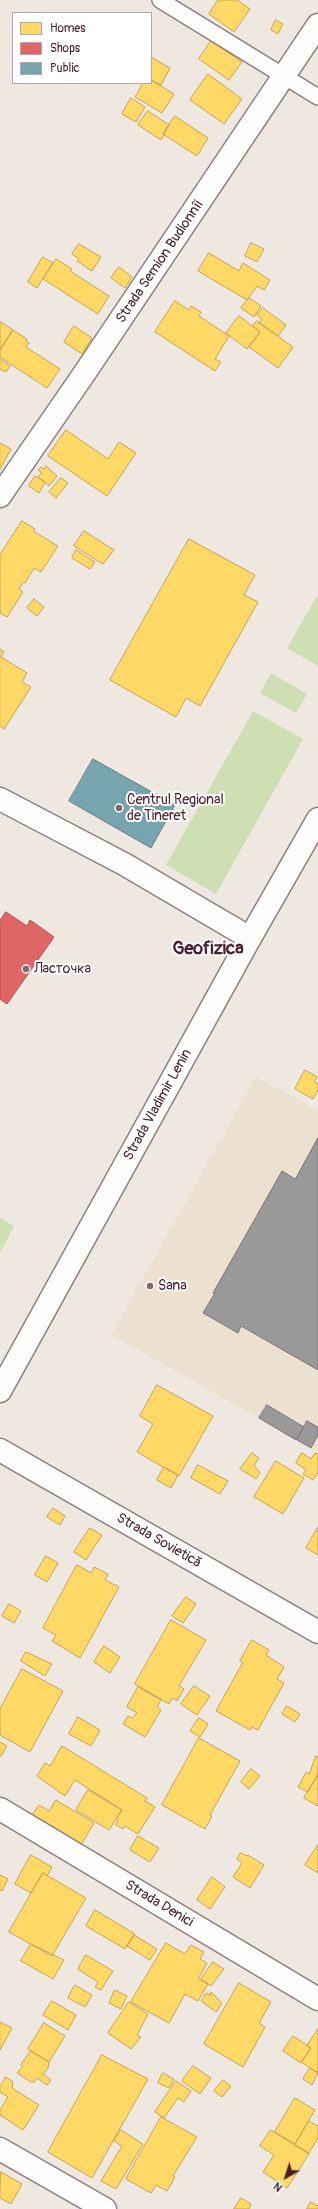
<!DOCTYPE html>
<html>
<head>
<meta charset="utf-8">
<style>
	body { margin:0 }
	#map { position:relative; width:318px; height:2209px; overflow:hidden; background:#eee8e1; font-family:Pangolin,sans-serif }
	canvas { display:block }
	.legend { position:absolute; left:12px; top:12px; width:140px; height:72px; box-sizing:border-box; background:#fff; border:1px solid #b7a5aa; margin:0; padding:5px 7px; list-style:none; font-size:12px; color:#4a1f2b }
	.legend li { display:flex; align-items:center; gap:8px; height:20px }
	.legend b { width:20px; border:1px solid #b7a5aa }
	.north { position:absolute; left:266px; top:2157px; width:40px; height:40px; -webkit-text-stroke:3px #fff; paint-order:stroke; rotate:219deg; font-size:11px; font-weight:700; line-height:16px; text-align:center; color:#4a1f2b }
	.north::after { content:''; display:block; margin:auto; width:14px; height:18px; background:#4a1f2b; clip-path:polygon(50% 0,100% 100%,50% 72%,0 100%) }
</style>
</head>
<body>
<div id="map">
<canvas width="318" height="2209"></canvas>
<ul class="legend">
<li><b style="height:11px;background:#ffd966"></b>Homes</li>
<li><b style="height:11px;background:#e06666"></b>Shops</li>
<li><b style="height:11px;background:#76a5af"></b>Public</li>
</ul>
<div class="north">N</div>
</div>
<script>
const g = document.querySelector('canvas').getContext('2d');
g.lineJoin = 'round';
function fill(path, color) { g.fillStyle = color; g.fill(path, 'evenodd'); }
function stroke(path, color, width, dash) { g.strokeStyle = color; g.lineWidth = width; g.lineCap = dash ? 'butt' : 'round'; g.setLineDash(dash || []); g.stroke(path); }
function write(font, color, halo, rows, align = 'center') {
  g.font = font + ' Pangolin,sans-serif'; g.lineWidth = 4; g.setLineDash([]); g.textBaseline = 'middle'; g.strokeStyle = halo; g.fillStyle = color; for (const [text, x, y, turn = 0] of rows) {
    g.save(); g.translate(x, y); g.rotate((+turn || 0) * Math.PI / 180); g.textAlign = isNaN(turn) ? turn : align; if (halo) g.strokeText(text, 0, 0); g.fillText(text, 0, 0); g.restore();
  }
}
const built = new Path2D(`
	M256,1077l62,33v341l-207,-116z`);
const green = new Path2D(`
	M318,594v72l-31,-18z
	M271,673l36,21 -11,19 -36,-20z
	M253,711l50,28 -87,155 -50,-29z
	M0,1218l14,8 -14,27z`);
const homes = new Path2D(`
	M218,0h19l13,9 -16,23 -25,-18z
	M276,20l7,4 -5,10 -7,-4z
	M211,41l31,21 -13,18 -30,-21z
	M151,57l19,11 -9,17 -10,-5z
	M208,74l34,25 -18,25 -34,-24z
	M151,80l23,14 -12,19 -27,-16 8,-14h8z
	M131,98l14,9 -9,15 -14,-8z
	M148,111l21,14 -8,15 -23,-15z
	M175,116l33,22 -11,18 -34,-22z
	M251,243l13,6 -7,13 -12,-6z
	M79,244l22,13 -9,14 -15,-10 2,-2 -7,-5z
	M209,253l30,18 4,-8 27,17 -6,10 -7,-4 -10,14 -49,-29z
	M43,257l10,6 -16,25 -9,-6z
	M56,259l16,10 -2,2 39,25 -11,18 -55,-35z
	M119,267l13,10 -7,11 -14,-10z
	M249,298l12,8 -7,11 -13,-9z
	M175,301l14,9 2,-4 10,6 -2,4 30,20 -14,23 6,3 -6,9 -60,-39z
	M263,308l23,17 -8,11 -19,-13 3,-4 -5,-4z
	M239,316l21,16 -13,17 -21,-16z
	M257,321l36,26 -15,21 -29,-21 11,-15 -7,-6z
	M1,322l12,8 -13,20v-26z
	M74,326l18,12 -10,16 -18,-12z
	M13,330l14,9 -1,2 3,2 -3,4 34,22 -13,19 -47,-31v-7z
	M0,359l10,7 -4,6 -6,-3z
	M66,430l42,29 11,-17 17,11 -29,43 -59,-40z
	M0,443l11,6 -11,20z
	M46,466l11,10 -8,10 -11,-9 4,-4 -4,-3 3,-3 3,2z
	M35,476l10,6 -6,11 -10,-7z
	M61,478l7,5 -12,15 -7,-6z
	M22,521l13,8 -2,2 25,15 -17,26 -7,-4 -9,15 -2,-1 -4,7 4,3 -16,25 -7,-4v-58z
	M84,531l30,19 -11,14 -29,-18z
	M189,539l66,36 -11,20 14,7 -58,104 -14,-8 -10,19 -66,-37z
	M76,550l19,12 -5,7 -18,-11z
	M34,599l10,8 -7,9 -10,-8z
	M0,649l4,3 -3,5 26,16 -5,9 9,5 -27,42 -4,-3z
	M305,1070l12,7 -3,5 4,2v6l-5,9 -18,-10z
	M157,1385l56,31 -34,60 -42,-24 16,-28 -13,-8z
	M252,1453l7,5 -5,7 6,8 -4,6 -16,-10z
	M302,1453l9,6 4,-6 3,1v18l-5,8 -10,-6 3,-4 -10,-7z
	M276,1461l28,17 -21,36 -29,-17z
	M198,1465l30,16 -8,13 -29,-16z
	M164,1467l14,8 -7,13 -14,-8z
	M53,1508l12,8 -5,9 -13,-8z
	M318,1527v28l-12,-7z
	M90,1528l12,7 -16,25 -12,-8z
	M46,1556l12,7 -11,19 -12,-7z
	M77,1565l14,8 3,-6 14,7 -3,6 14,7 -39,71 -28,-17 4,-6 -13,-7z
	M186,1597l10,7 -13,19 -11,-7z
	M9,1604l12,7 -7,12 -12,-7z
	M171,1620l35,20 -27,46 5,3 -7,12 -5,-3 -3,6 -34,-20z
	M252,1640l17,10 -3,5 18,12 -7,12 7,4 -26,47 -6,-3 -2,3 -34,-19 27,-49 -3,-1z
	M104,1646l16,11 -10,16 -16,-11z
	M26,1652l26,12 -7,12 -24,-15z
	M22,1669l41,22 -33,61 -30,-17v-26z
	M194,1686l16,10 -13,19 -16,-11z
	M138,1687l23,13 -4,7 4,3 -16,27 -22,-13 5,-8 4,2 5,-5 -10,-6z
	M287,1706l13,8 -5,8 -13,-8z
	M78,1717l22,13 -9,16 -22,-12z
	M199,1718l9,6 -8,13 -10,-6z
	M199,1738l41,23 -30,54 2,1 -7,13 -43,-24z
	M0,1742l7,4 -6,10h-1z
	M62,1746l85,52 -2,3 10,6 -17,27 -13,-8 -2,3 -7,-4 2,-5 -2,-1 6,-9 -47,-30 -10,16 -28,-20 8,-13 5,3z
	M316,1756l2,1v17l-10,18 -10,-5 8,-15 3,2z
	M251,1769l9,7 -11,13 -8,-7z
	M318,1775v31l-14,-8z
	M88,1790l34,20 -13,20 -33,-20z
	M56,1800l38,23 -13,22 -49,-30 7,-10 10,6z
	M138,1836l21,12 -9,14 -20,-12z
	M318,1845v28l-13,-8z
	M241,1853l6,3 1,-1 16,10 -14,23 -17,-11 9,-14 -5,-4z
	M31,1855l21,12 -5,9 -4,-3 -12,20 -16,-9z
	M43,1873l43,25 -34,58 -43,-24z
	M0,1875l8,4 -6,12 -2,-1z
	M212,1877l13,10 -15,22 -13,-9z
	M95,1910l40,24 -10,15 -39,-23z
	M134,1935l23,14 -7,11 -23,-14z
	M166,1943l19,11 6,-9 13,7 -4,7 7,4 -9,16 10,5 -10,17 -13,-7 -16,29 -38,-21z
	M31,1944l33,16 -11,19 -32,-18z
	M86,1955l27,16 -12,19 -6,-3 3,-5 -20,-13z
	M213,1962l11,7 -13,17 -10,-7z
	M239,1983l32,19 -12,21 6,4 -22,40 -39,-23z
	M75,1985l17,10 -7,12 -17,-9z
	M115,1990l12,6 -6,13 -12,-6z
	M211,1992l11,11 -6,9 -15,-11 5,-8 4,2z
	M52,2001l24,14 -8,15 -25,-15z
	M129,2002l19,12 -11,21 4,2 -10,12 -23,-16z
	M0,2022l12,6 -12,22z
	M44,2023l21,13 -16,26 -21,-13z
	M318,2029v44l-17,-11 10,-14 -4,-2z
	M293,2036l18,12 -10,15 -18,-12z
	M31,2051l18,11 -1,6 -5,6 8,6 -4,5 -10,-7 -3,4h-3l-14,-9 6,-7 -2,-1z
	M102,2055l46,24 -56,99 -44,-26z
	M193,2066l18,12 -11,16 -18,-13z
	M310,2068l8,5 -6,12 -9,-6z
	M163,2073l11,6 -5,9 -11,-5z
	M6,2077l7,5 -1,6 27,17 -16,25 -23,-15v-5l8,-13 -8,-5v-5z
	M223,2080l8,6 -9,11 -8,-6z
	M176,2081l15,10 -7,11 -6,-4 -14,20 -9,-6z
	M295,2098l20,12 -20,34 -20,-12z
	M161,2117l36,20 -24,39 2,1 -8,14 -11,-6 -5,8 -25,-14z
	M309,2121l9,5v12l-9,15 -14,-8z
	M121,2130l22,14 -27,45 -15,-8 21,-35 -8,-5z
	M271,2130l38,24 -22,34 -24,-16 11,-17 -14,-9z
	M1,2172l21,12 -11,20 -11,-6z
	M241,2198l10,6 -2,5h-15z
	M311,2202l7,4v3h-11z`);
const shops = new Path2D(`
	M6,912l21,14 3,-6 24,17 -47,67 -7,-5v-78z`);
const public = new Path2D(`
	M93,759l82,46 -24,43 -82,-47z`);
const industry = new Path2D(`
	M318,1138v232l-77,-44 -3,7 -35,-20 12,-20h-2l69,-122 13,8z
	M267,1405l37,22 -8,13 -37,-22z
	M307,1421l11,6v8l-7,13 -14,-8z`);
const lane = new Path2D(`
	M160,0l158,97`);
const street = new Path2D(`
	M0,496l86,-125 232,-346
	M0,799l124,65 126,74
	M0,1450l318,182
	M0,1809l318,190
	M0,2149l105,60`);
const primary = new Path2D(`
	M0,1391l250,-453 68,-119`);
const markers = [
	[119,808,4,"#83656b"],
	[26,969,4,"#83656b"],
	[150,1286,4,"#83656b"]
];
const streetNames = [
	["Strada Semion Budionnîi",160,262,-56],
	["Strada Vladimir Lenin",158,1105,-61],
	["Strada Sovietică",159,1541,30],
	["Strada Denici",159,1904,31]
];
const poiNames = [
	["Centrul Regional",127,800],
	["de Tineret",127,816],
	["Ласточка",34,969],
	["Sana",158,1286]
];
const districtNames = [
	["Geofizica",208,949]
];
fill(built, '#ece0d0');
fill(green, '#cfdfb4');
fill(homes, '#ffd966');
stroke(homes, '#c9a154', 1);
fill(shops, '#e06666');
stroke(shops, '#b35154', 1);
fill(public, '#76a5af');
stroke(public, '#697d87', 1);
fill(industry, '#999');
stroke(industry, '#817478', 1);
stroke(lane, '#8c8180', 18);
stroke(street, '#8c8180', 25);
stroke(primary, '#8c8180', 25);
stroke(lane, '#fcfcfa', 15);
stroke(street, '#fcfcfa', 22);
stroke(primary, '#fcfcfa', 22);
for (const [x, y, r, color] of markers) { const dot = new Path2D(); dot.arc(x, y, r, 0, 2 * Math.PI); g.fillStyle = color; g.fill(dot); stroke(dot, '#fff', 1.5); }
write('14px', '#4a1f2b', '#fff', streetNames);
write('14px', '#4a1f2b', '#fff', poiNames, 'left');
write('bold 18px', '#4a1f2b', '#fff', districtNames);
</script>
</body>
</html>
